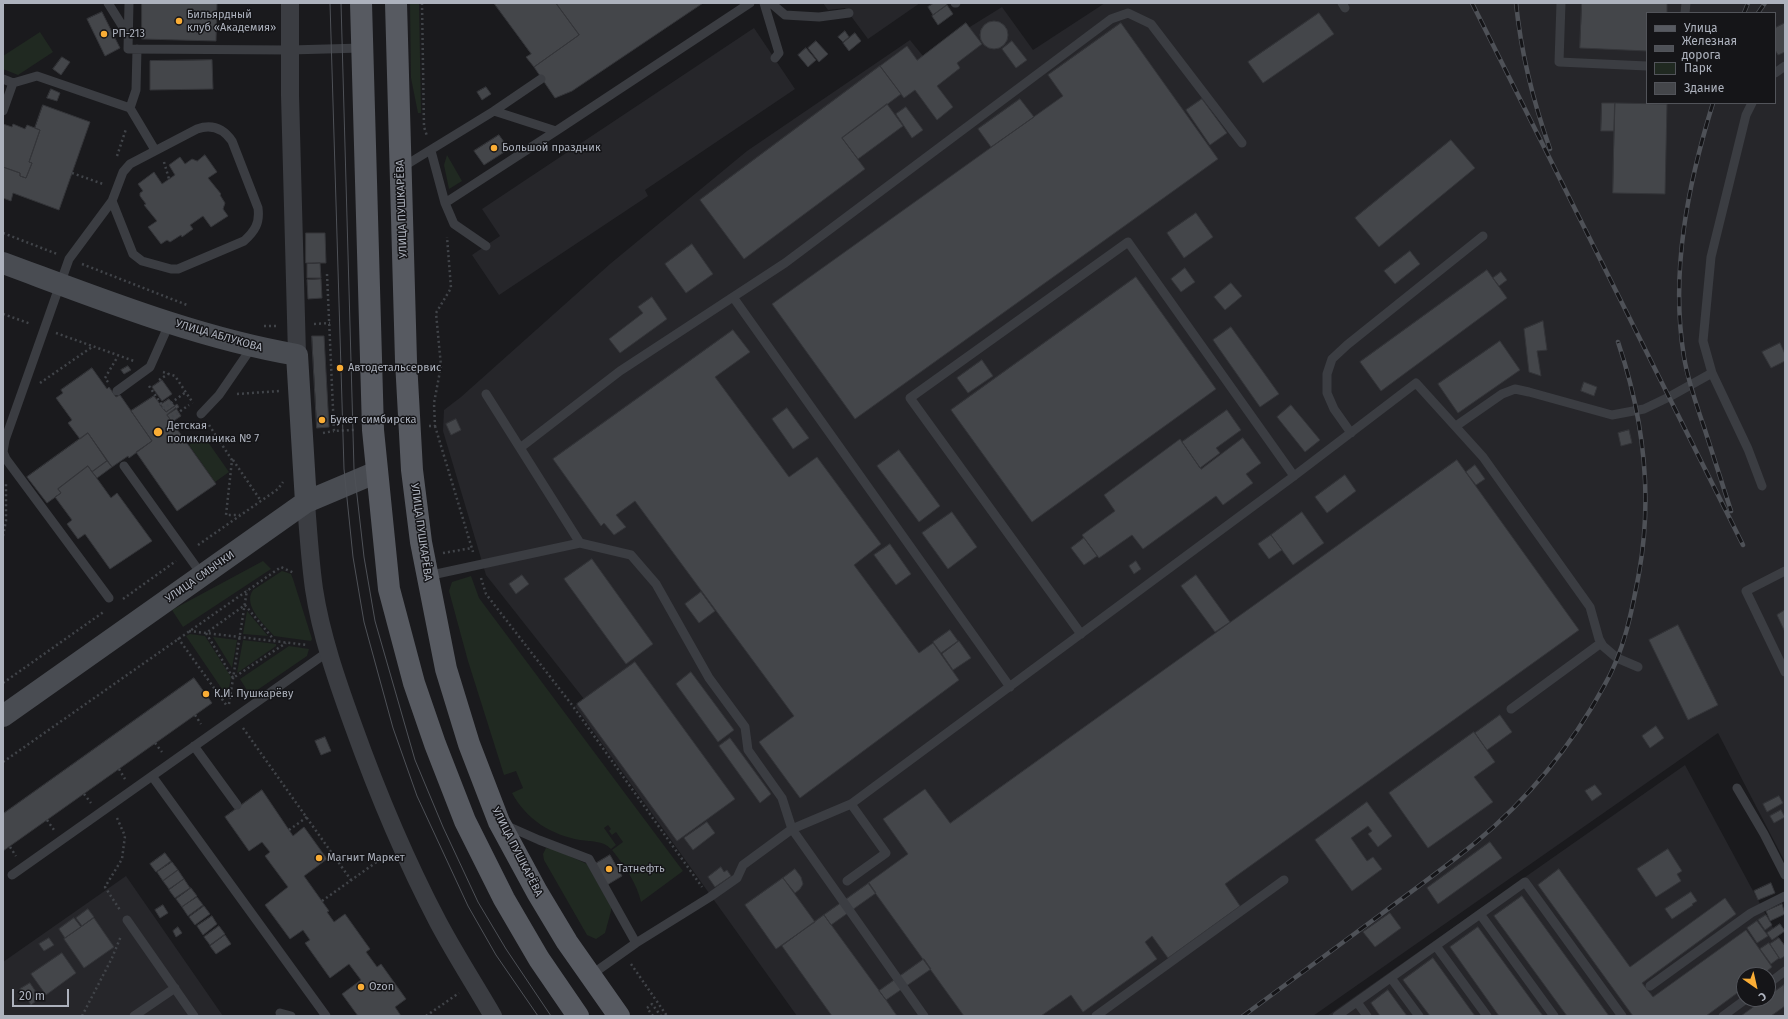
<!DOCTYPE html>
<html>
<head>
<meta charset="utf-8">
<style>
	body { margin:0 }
	#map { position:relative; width:1788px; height:1019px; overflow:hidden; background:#1a1a1d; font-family:"Fira Sans",sans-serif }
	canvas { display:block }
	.frame { position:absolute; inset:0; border:4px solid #adb2bd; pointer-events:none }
	.legend { position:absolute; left:1646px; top:12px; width:130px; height:92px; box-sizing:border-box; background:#151518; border:1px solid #52545a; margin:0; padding:5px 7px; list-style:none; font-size:12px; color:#adb2bd }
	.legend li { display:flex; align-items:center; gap:8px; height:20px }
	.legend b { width:20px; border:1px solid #52545a }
	.north { position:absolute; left:1736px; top:967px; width:40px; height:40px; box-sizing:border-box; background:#151518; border:1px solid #52545a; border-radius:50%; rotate:146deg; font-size:11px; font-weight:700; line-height:16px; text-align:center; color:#adb2bd }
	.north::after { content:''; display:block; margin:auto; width:14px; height:18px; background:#faad35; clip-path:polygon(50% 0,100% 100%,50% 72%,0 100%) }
	.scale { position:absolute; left:12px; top:989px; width:57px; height:18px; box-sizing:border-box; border:2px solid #adb2bd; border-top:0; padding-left:5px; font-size:12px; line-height:14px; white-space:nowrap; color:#adb2bd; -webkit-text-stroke:3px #151518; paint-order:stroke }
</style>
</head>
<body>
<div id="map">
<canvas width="1788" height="1019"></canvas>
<div class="frame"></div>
<ul class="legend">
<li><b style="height:5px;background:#575a61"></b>Улица</li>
<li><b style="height:5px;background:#4e5157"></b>Железная дорога</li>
<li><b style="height:11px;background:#202921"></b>Парк</li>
<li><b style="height:11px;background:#44464a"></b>Здание</li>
</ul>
<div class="north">С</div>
<div class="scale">20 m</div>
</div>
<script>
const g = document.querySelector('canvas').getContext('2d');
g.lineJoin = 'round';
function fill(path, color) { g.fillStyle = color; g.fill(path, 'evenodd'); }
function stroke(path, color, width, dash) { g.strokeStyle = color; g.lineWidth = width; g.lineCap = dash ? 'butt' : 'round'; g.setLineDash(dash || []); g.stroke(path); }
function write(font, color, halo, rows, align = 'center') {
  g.font = font + ' "Fira Sans",sans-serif'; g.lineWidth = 3; g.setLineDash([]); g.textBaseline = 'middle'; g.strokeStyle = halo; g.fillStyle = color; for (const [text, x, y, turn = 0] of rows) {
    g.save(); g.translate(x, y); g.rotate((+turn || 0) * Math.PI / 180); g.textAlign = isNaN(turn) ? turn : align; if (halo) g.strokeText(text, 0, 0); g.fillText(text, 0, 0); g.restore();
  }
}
const built = new Path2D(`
	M823,3h97l-52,36 -23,-31 -17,2z
	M1105,3h680v859l-67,-129 -405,283h-516l-222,-310 9,-7 -98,-124 -43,-144 1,-21 17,-13 149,-133 137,-113 163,-111 13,16 79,-49 31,43zM1647,13h128v90h-128z
	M754,28l41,61 -150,101 3,6 -149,99 -27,-40 28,-19 -18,-27z
	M1685,765l100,185v66h-458zM1744,975h24v24h-24z
	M126,876l97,140h-220v-54z`);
const green = new Path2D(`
	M410,3h9l2,110h-3l-7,-35z
	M40,32l13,20 -35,23 -15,-6v-13z
	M447,155l15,26 -13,8 -5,-24z
	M203,435l26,37 -14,10 -26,-37z
	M263,561l8,8 -88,58 -11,-17z
	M282,571l9,3 2,5 19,60 -1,2 -37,-5c-9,-11 -32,-30 -21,-46z
	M471,576l8,22 204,273 -42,31c-4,-19 -17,-37 -29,-52l11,-8 -7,-10 -4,3 -3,-4 2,-2 -3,-4 -4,3 12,17 -5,4c-9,-9 -19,-7 -31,-9 -29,-5 -54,-21 -68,-47l11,-5 -7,-17 -12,4 -36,-114 -19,-70 3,-9z
	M247,611l21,25 -25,-2z
	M190,634l15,2 26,41 -2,11 -5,4 -38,-56z
	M213,637l24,3 -5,28z
	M243,640l33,4v2l-39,27z
	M289,646l20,3 -2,7 -57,39 -10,-16z
	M546,848l8,1 33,15 24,43v4l-6,22 -9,6 -9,-4 -43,-75 -1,-6z`);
const building = new Path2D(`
	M142,3h75l-1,38 -74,-2z
	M494,3h62l23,32 -45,32 -8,-10 5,-3z
	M556,3h147l-131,88 -17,7 -21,-31 45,-32z
	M934,3h12l1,2 -14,10 -5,-8z
	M1582,3h85v10h-20v38l-67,-3z
	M947,5l6,9 -15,11 -6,-9z
	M102,12l18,36 -15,8 -18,-37z
	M1319,13l15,21 -71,49 -15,-21z
	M980 35a14 14 0 1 1 28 0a14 14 0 1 1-28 0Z
	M966,23l16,21 -25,19 3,5 -23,18 16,21 -16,13 -22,-30 -11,8 -24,-32 27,-20 10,14z
	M1121,23l97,136 -363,260 -83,-115 291,-208 -15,-21z
	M1785,23v29l-7,3 -3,-5v-22z
	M845,31l4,6 -6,5 -5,-5z
	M855,33l6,8 -12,10 -6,-8z
	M816,41l12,13 -9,8 -11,-14z
	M1012,41l15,19 -11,8 -14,-19z
	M806,48l10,12 -8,7 -10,-12z
	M62,57l8,5 -9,13 -8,-6z
	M212,60l1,29 -63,1v-29z
	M880,66l21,28 -59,44 23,31 -121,90 -44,-59z
	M486,87l5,7 -9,6 -5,-8z
	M51,89l9,4 -3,8 -10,-3z
	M1020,99l14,18 -43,30 -13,-18z
	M1202,99l25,34 -17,12 -24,-35z
	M1602,103h13l-1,28h-13z
	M1615,103l52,1 -2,90 -52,-1z
	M887,104l16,22 -45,33 -16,-21z
	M43,105l47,17 -31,88 -46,-17 -2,8 -8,-3v-31l17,6v3l6,2 6,-15 -3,-1 11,-32 -5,-2z
	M906,107l17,23 -11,8 -16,-24z
	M3,124l9,3 1,-3 12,5 2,-4 13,5 -11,32 3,1 -6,15 -6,-2v-3l-17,-6z
	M499,135l10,14 -25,16 -10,-14z
	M1451,140l24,28 -96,79 -24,-29z
	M205,155l12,17 -9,6 13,16 -1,1 5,8 -2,6 5,7 -17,11 -8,-11 -13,9 3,4 -11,8 -1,-2 -11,7 -3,-2 -6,4 -13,-17 9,-6 -13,-16 2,-1 -6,-8v-3l3,-2 -5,-7 16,-12 8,12 13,-9 -6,-10 11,-8 5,7 7,-5 5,2z
	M1196,213l17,24 -29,21 -17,-25z
	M306,233h19l1,30h-20z
	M692,244l21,30 -27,19 -21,-29z
	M1410,251l10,13 -25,20 -11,-13z
	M320,263l1,15h-14v-14z
	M1185,268l10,14 -14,10 -10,-13z
	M1487,270l20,28 -126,93 -21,-29z
	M1501,272l6,8 -8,6 -6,-8z
	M1136,277l80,112 -184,133 -81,-112z
	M321,279l1,19 -14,1 -1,-19z
	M1231,283l11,13 -17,14 -11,-13z
	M652,297l15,22 -47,34 -11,-14 34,-26 -5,-6z
	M1543,321l4,29 -10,1 4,25 -12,-4 -5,-43z
	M1231,327l48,67 -19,13 -47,-67z
	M733,330l17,22 -35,25 74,100 28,-20 64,87 -27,21 65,88 14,-10 26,37 -159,118 -41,-56 35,-26 -159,-215 -19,14 10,12 -12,8 -10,-12 -3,3 -48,-67z
	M312,336h12l5,91 -12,1z
	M1500,341l20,29 -62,43 -20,-29z
	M1780,343l5,11v7l-14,7 -9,-16z
	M982,360l11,16 -25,17 -11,-15z
	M128,366l3,4 -7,4 -3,-4z
	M92,368l15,21 2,-2 7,10 4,-2 32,46 -23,17 -1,-2 -16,11 -24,-34 -8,6 -12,-16 4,-3 -16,-22 7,-5 -2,-3z
	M162,380l10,14 -10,7 -10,-14z
	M1584,382l13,5 -3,9 -13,-5z
	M154,396l12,16 11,-8 2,3 -12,8 49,69 -39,27 -41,-59 16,-11 -21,-30z
	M169,399l6,7 -9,6 -6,-7z
	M1291,405l29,35 -15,12 -28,-35z
	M176,408l5,8 -9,6 -5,-7z
	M787,408l22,30 -16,11 -21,-30z
	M1227,410l14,20 -25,18 4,5 -20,15 -18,-26z
	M456,419l5,11 -10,5 -5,-11z
	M1629,430l3,13 -11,3 -3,-13z
	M88,433l19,28 -15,11 -4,-6 -30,23 3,4 -14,10 -20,-26z
	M1243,438l18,25 -15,11 7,9 -30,22 -7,-9 -73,53 -11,-14 -33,23 -17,-23 33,-24 -11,-16 76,-56 21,30z
	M899,450l41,56 -21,16 -42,-56z
	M1457,460l122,170 -354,254 15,22 -72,52 -16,-22 -7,6 12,17 -74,53 -12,-17 -30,21h-77l-96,-133 40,-29 -25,-35 42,-30 25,34z
	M107,461l5,6 -15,11 -5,-6z
	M1475,465l10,14 -9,6 -10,-13z
	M88,466l23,32 6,-5 35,48 -42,28 -25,-35 -7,5 -11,-15 5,-4 -17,-23 6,-4 -3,-4z
	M1345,475l11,16 -29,22 -12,-16z
	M952,512l25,35 -29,22 -26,-36z
	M1302,512l22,31 -31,22 -22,-30z
	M1271,535l11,15 -13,9 -11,-15z
	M1084,538l13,18 -13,9 -13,-17z
	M890,544l21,30 -15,11 -22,-30z
	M592,559l61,85 -27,20 -62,-85z
	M1136,561l5,8 -7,5 -5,-8z
	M522,575l7,9 -13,10 -7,-10z
	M1196,575l34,47 -15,10 -34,-46z
	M701,592l14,19 -16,12 -14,-19z
	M1785,610v22l-8,-17z
	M1678,625l40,80 -30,15 -39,-80z
	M950,630l8,11 -17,12 -8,-11z
	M959,641l12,17 -18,12 -11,-16z
	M635,662l100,137 -58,42 -100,-137z
	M691,672l43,58 -16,12 -42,-58z
	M194,678l18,25 -209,148v-37z
	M1500,715l12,17 -25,18 -12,-17z
	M1656,726l8,12 -14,10 -8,-12z
	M1474,732l21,30 -21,15 19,25 -65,46 -39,-55z
	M325,737l6,14 -10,4 -6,-14z
	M730,738l41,56 -11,9 -41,-57z
	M1595,785l7,9 -10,7 -7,-10z
	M262,790l31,46 11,-9 23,32 -23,17 25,35 -2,1 7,10 11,-8 25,35 -4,3 11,15 4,-3 25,35 -11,8 6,9h-43l-16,-22 19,-14 -12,-16 -19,14 -25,-35 5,-3 -7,-10 -13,9 -25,-34 23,-18 -23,-31 5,-4 -8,-10 -13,9 -24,-34z
	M1779,796l4,7 -16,9 -4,-8z
	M1367,802l25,34 -14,11 -10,-13 4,-3 -4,-5 -17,12 16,23 6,-4 9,12 -30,22 -37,-51z
	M1781,810l4,7 -11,6 -4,-7z
	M707,822l8,11 -22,17 -9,-12z
	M1490,842l12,16 -64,46 -11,-16z
	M1668,849l14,22 -5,3 4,7 -25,16 -19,-28z
	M165,853l6,8 -15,11 -6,-8z
	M610,855l12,21 -15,9 -12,-21z
	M172,862l6,8 -15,11 -6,-9z
	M721,867l3,5 3,-2 4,6 -16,11 -7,-10z
	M795,869l6,8 2,7 -3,5 -5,4 -12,-15z
	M1559,869l71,98 95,-69 11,16 -94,69 11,14 93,-67 26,37 -10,8h-18v13l-38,28h-73l-95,-131z
	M178,870l6,9 -15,10 -6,-8z
	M783,878l32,44 -39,27 -31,-44z
	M184,879l6,9 -15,10 -6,-8z
	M869,883l7,10 -45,32 -7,-10z
	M1771,883l4,10 -17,7 -4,-9z
	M191,888l6,8 -15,11 -6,-8z
	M1691,892l6,9 -5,3 1,1 -21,14 -7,-10z
	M1522,896l87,120h-42l-73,-100z
	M197,897l6,8 -15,11 -6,-9z
	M1782,904l3,10 -15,7 -4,-10z
	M163,905l5,8 -8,5 -5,-8z
	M204,906l6,8 -15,11 -6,-8z
	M88,909l6,8 -12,9 -6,-8z
	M1390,913l11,15 -26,19 -12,-15z
	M824,915l62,85 11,16h-65l-50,-70z
	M1766,915l6,10 -7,5 -7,-10z
	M212,916l5,8 -14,11 -6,-9z
	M74,918l7,9 -16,11 -6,-9z
	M94,918l20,29 -30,21 -20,-29z
	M1757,921l11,15 -11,7 -10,-15z
	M1780,924l5,7 -13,9 -5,-7z
	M219,926l6,8 -15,11 -6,-8z
	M178,927l4,6 -6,4 -3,-6z
	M1478,927l65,89h-44l-49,-69z
	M225,935l6,9 -15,10 -6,-8z
	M49,938l5,7 -10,6 -5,-7z
	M1779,938l6,8v10l-5,3 -10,-15z
	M1769,943l10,15 -8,6 -11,-15z
	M62,953l14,20 -30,22 -15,-21z
	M1433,958l42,58h-45l-27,-36z
	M924,959l7,10 -45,31 -7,-9z
	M30,983l10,15 -9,7 -11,-16z
	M1784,985l1,21 -14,10h-30l23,-17h4v-3z
	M1388,990l19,26h-27l-9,-13z`);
const path = new Path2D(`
	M422,3l2,124 3,9
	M117,156l9,-27
	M164,162l5,17
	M72,173l31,11
	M3,233l54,21
	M82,264l105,41
	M327,274l7,157 20,-1
	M3,314l28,10
	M314,324l16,-1
	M264,326h15
	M56,333l78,28
	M163,372l12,4 18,27
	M159,380l9,-6
	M108,382l-3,-4 13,-22
	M40,383l52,-36
	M149,386l15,22 22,-16
	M237,394l43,-3
	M172,417l17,-12
	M209,425l23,35 -6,55h14
	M429,426h6l-1,-23 7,-37 -5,-53 15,-25 -4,-51
	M435,426l38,126
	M323,433l11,-2
	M233,460l28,41
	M3,536l3,-15v-38
	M198,545l80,-56 5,-7
	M443,553l29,-5
	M481,578l5,16 86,111 130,182
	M123,599l53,-38
	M189,631l118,14
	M178,638l49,68
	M275,641l-30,-36 -39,28 27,45 53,-35
	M3,683l102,-72
	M229,704l18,-114
	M195,715l6,9
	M243,728l108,152
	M155,743l7,9
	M3,762l278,-195 13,6
	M119,769l6,10
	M84,794l7,9
	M117,818l8,18 -3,23 -17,28 15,23
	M47,820l7,10
	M289,830l18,-13
	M10,847l6,9
	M322,901l63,-45
	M631,964l36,52
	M82,1016l30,-58 9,-22
	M426,1016l33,-23
	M653,1016l-6,-8 5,-4 9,12`);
const lane = new Path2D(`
	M108,3l20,32
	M129,3l-1,46 162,1 72,-2
	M764,3l15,50 -4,5
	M771,3l14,12 34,2 30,-4
	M955,3h1
	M1342,3l3,5
	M1561,3l-2,59 88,4
	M1685,13l1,-10
	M1775,73l10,-7
	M3,79l10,4 24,-7 93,32 25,42
	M1752,103l-6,12 -35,142 -8,84 9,32 36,76 14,37
	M130,108l6,-18 1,-41
	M3,111l10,-28
	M494,111l47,-32
	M431,151l14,52 9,21 32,22
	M401,168l93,-57 62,20 194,-128
	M445,203l111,-72
	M733,297l277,390
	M117,391l33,-24 20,-45
	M486,394l94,149 51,12 25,29 53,94 36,49 3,23 34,48 10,31 132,187
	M201,414l18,-19 33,-48
	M1456,426l46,-32 13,-5 14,3 83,23 32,-6 25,-12 43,-24
	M1351,433l-17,-24 -7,-16v-19l5,-15 15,-14 136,-109
	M3,439l2,1 64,-181 43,-58 11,-29 7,-8 67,-35c14,-5 26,-1 35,12l26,67c2,15 -3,23 -14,33l-66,28h-7l-29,-8 -9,-7 -21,-53
	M5,440l-2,12 3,7 103,139
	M520,448l100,-77 165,-108 326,-244 17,-6 23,11 91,119
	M124,466l78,109
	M1785,571l-39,20 39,81
	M427,576l153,-33
	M1081,634l-171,-236 218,-156 166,234
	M1511,709l90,-66
	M194,746l43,59
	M152,776l174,240
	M1737,788l27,46 21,41
	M505,825l34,15 50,19 47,84
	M12,875l317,-224
	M847,881l39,-28 -35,-49
	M1480,914l74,102
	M127,920l67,96
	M1436,946l51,70
	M591,975l45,-32 74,-46 27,-19 6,-13 49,-36 59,-25 443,-328 122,-93 67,74 107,150 9,32 4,7 14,12 21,9
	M1391,978l28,38
	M1768,984l17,-13
	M1650,986l101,-73 34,-17
	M1357,1002l10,14
	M280,1013l11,3
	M134,1016l41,-28
	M1096,1016l188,-136
	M1337,1016l188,-134 97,134
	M1723,1016l23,-17`);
const street = new Path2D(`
	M290,3v92l7,260
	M306,502c2,29 4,58 8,87 7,46 23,92 39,136 24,67 52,134 85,197 17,32 37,63 55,94`);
const secondary = new Path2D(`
	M3,263c95,35 194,75 294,92l9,147
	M3,716l303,-214 71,-30`);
const primary = new Path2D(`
	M361,3l12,427 16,159 25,94 21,61 30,77 39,78 35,60 39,57
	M396,3l10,358 6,109 9,72 25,127 23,75 30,78 38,70 30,50 52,74`);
const tram = new Path2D(`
	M330,3l14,466 9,88 11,65 29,106 24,68 51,110 28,49 42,61
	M341,3l13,466 10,88 11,64 40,139 28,67 35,75 28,47 45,67`);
const rail = new Path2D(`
	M1472,3l271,542
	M1516,3c5,50 17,98 34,146
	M1744,13l4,-10
	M1758,13l7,-10
	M1713,103c-25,81 -43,169 -29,254 4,24 12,47 20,70 9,28 18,56 27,84
	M1243,1016c46,-34 91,-67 137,-101 32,-24 64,-47 95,-72 52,-43 97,-98 129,-157 20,-34 28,-75 35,-113 14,-78 4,-157 -21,-231`);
const markers = [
	[179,21,4,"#faad35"],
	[104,34,4,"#faad35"],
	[494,148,4,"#faad35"],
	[340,368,4,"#faad35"],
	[322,420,4,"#faad35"],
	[158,432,5,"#faad35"],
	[206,694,4,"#faad35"],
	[319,858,4,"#faad35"],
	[609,869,4,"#faad35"],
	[361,987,4,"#faad35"]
];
const poiNames = [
	["Бильярдный",187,15],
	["клуб «Академия»",187,28],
	["РП-213",112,34],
	["Большой праздник",502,148],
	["Автодетальсервис",348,368],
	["Букет симбирска",330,420],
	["Детская",167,426],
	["поликлиника № 7",167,439],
	["К.И. Пушкарёву",214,694],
	["Магнит Маркет",327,858],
	["Татнефть",617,869],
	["Ozon",369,987]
];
const streetNames = [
	["УЛИЦА ПУШКАРЁВА",402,209,-92],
	["УЛИЦА АБЛУКОВА",219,336,16],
	["УЛИЦА ПУШКАРЁВА",421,532,82],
	["УЛИЦА СМЫЧКИ",200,577,-35],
	["УЛИЦА ПУШКАРЁВА",517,852,63]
];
fill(built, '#26262a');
fill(green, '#202921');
fill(building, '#44464a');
stroke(building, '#343539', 1);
stroke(path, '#414449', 2.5, [2, 3]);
stroke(lane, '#3b3d42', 9);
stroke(street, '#3b3d42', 18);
stroke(secondary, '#494c52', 22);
stroke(primary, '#575a61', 22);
stroke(tram, '#4e5157', 1);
stroke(rail, '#4e5157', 4.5);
stroke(rail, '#151518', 3, [9]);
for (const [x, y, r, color] of markers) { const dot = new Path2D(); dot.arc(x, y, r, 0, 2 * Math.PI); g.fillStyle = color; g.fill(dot); stroke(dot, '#151518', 1.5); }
write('11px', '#adb2bd', '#151518', poiNames, 'left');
write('11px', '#adb2bd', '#151518', streetNames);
</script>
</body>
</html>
